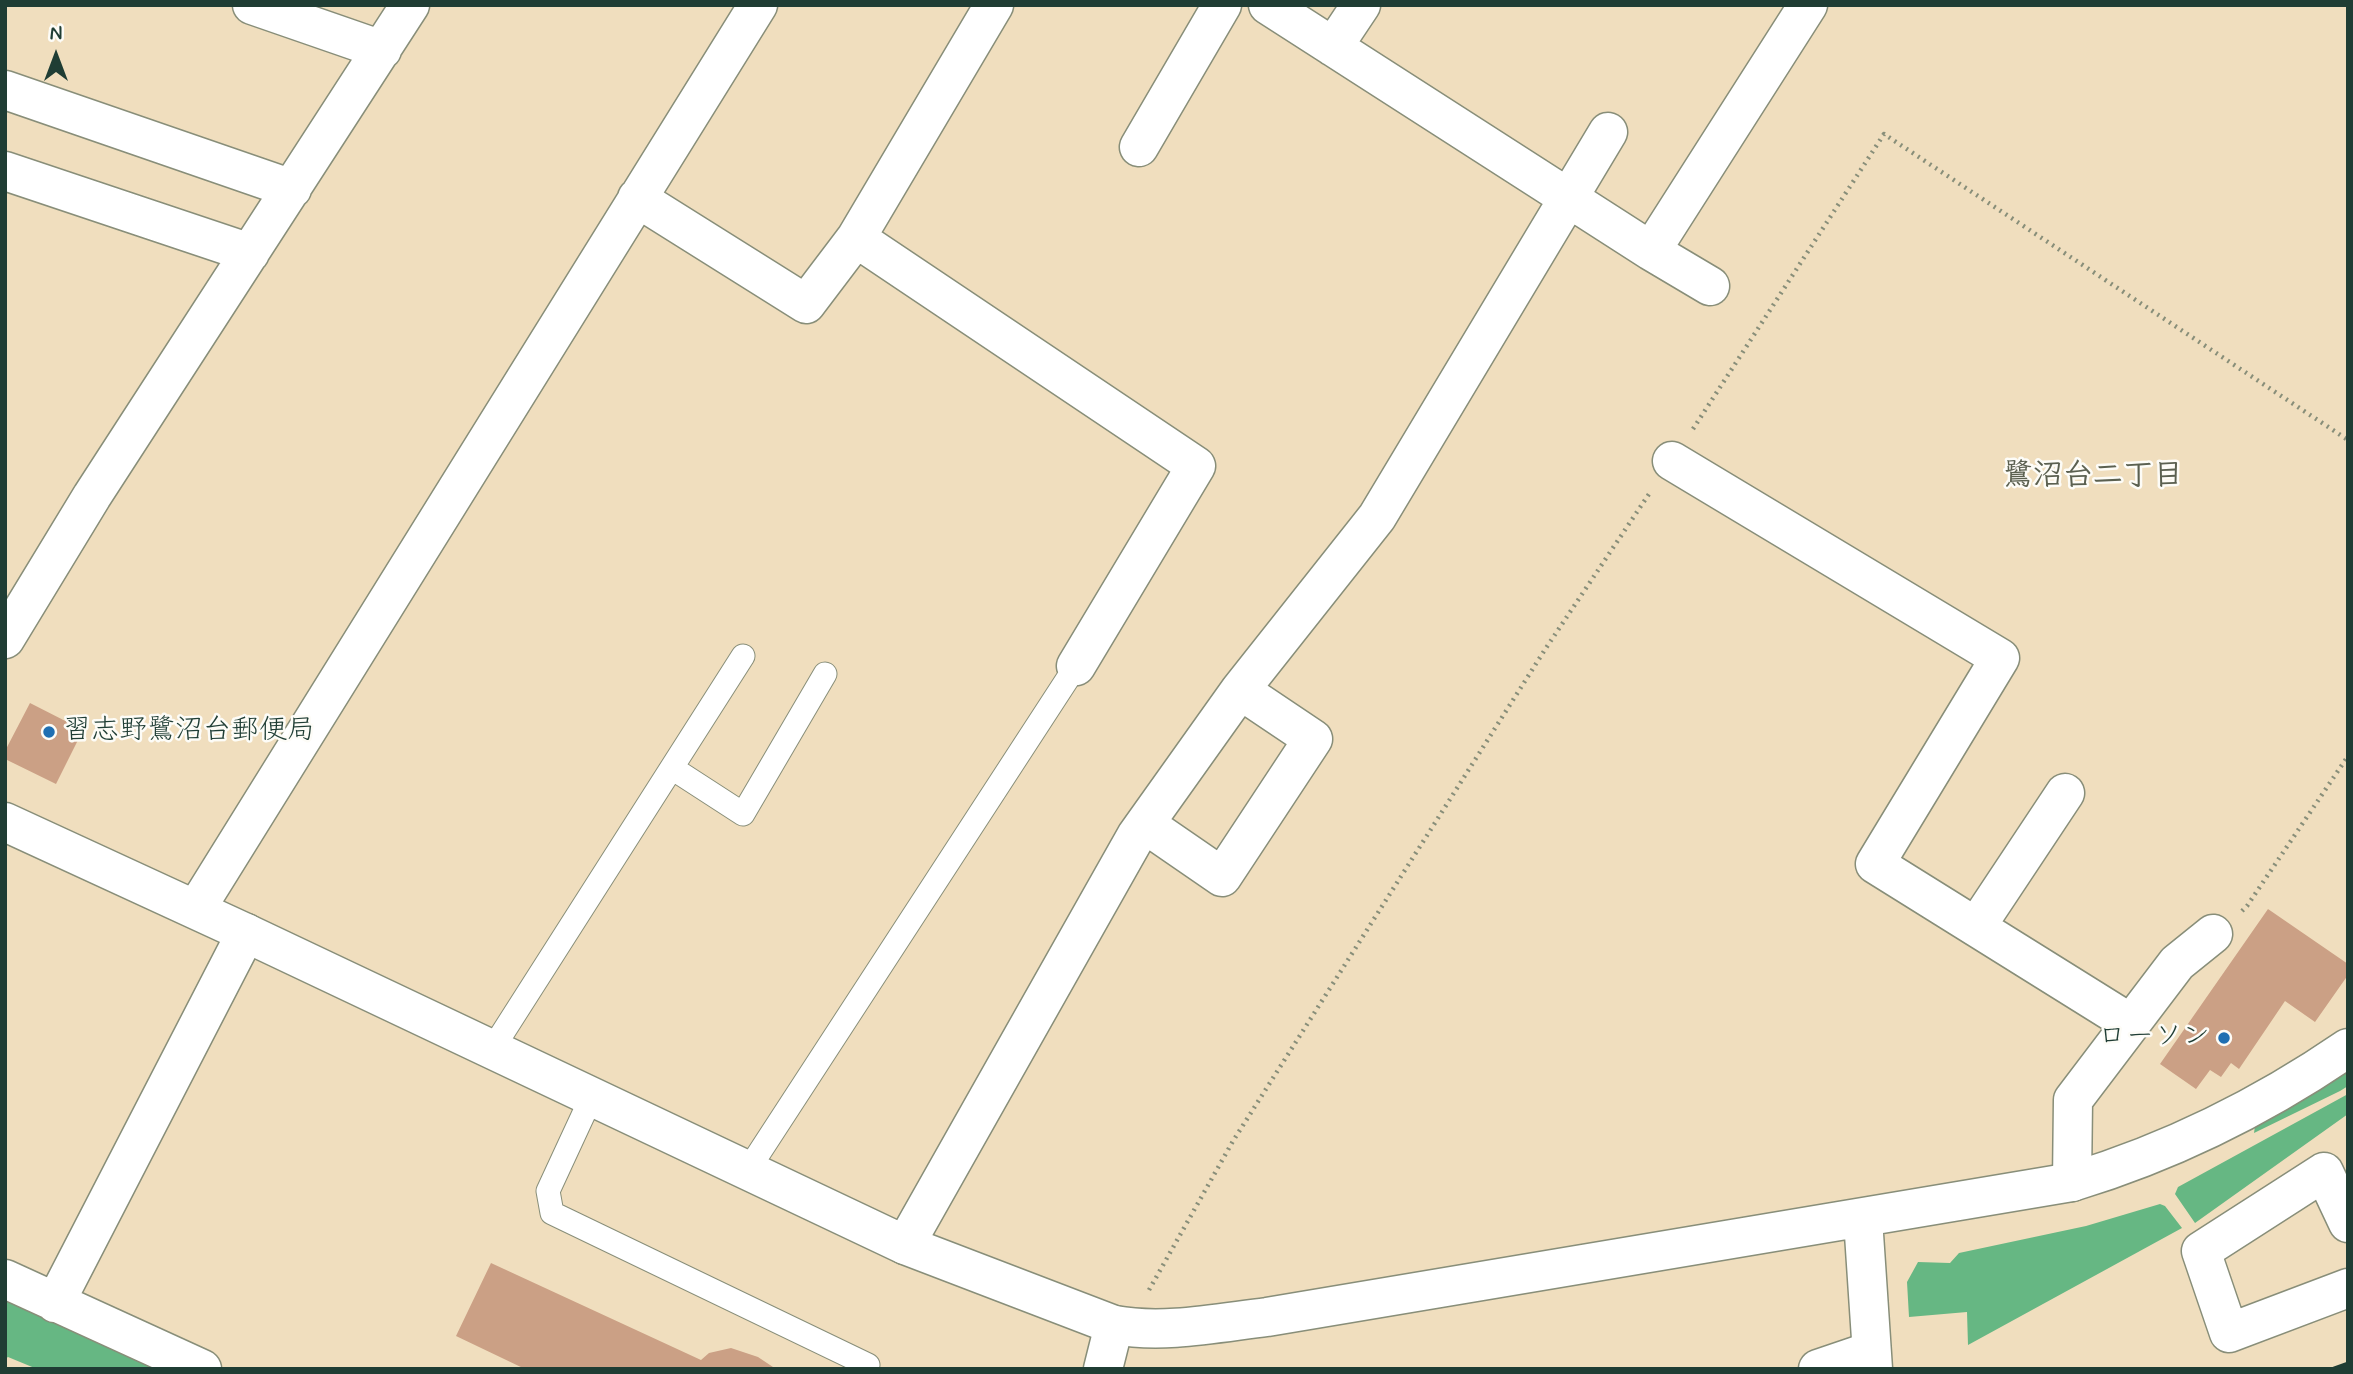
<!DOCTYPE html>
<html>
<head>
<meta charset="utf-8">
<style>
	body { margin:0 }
	#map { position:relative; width:2353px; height:1374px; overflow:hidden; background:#f0debe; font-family:Mynerve,sans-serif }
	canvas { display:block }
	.frame { position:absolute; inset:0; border:7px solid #1f3d34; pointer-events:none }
	.north { position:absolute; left:21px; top:21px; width:70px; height:70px; -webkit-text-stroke:5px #fdfcf7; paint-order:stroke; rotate:0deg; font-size:19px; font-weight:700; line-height:28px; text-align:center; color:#1f3d34 }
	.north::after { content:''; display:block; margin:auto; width:24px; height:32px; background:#1f3d34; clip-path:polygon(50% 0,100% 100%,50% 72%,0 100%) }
</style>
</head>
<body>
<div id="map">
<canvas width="2353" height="1374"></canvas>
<div class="frame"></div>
<div class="north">N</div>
</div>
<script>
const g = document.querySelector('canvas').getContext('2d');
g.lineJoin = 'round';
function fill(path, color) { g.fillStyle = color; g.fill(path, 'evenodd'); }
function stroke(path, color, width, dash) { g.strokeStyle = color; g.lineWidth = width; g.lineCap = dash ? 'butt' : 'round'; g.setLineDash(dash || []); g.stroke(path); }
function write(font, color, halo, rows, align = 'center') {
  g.font = font + ' Mynerve,"Klee One",sans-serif'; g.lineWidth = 5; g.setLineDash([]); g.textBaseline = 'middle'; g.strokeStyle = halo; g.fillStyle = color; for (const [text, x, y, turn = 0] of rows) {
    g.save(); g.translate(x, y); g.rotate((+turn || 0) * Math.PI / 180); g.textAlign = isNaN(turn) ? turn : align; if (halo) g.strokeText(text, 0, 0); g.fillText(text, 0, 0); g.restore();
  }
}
const forest = new Path2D(`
	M2348,1072v14l-8,5 -86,42 1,-7z
	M2348,1094v20l-153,109 -20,-29 3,-7z
	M2160,1204l5,2 17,22 -214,117 -1,-33 -58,5 -2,-35 11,-20 32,1 9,-10 127,-27z
	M5,1293l169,76h-137l-29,-12 -3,2z`);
const building = new Path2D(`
	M30,703l53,27 -27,54 -51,-25v-8z
	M2268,909l80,55v11l-33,47 -30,-21 -46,68 -8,-6 -10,14 -11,-7 -14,19 -36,-25z
	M491,1263l210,97 8,-7 22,-5 27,9 18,12h-251l-69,-33z`);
const path = new Path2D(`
	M1693,429l191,-295 464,306
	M2242,911l5,-5 101,-150
	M1149,1290l84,-149 313,-493 105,-157`);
const service = new Path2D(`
	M672,768l71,46 82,-140
	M493,1048l250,-392
	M592,1096l-44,95 4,22 316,152
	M748,1170l328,-504`);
const minor = new Path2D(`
	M252,5l130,45
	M1268,5l383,246 59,35
	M1333,47l28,-42
	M5,90l287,99
	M1139,147l83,-142
	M5,171l245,82
	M637,198l169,106 50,-66 138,-233
	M856,238l340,228 -120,200
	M1651,251l157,-246
	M1672,461l328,197 -125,206 255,159
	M5,639l87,-143 318,-491
	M1145,824l77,53 91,-138 -73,-49
	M196,909l562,-904
	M1976,927l89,-134
	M2072,1182l1,-82 104,-137 36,-29
	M2348,1223l-24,-51 -123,79 28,82 119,-45
	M905,1245l231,-409 104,-146 137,-173 231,-385
	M5,1279l197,90
	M55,1303l191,-370
	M1103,1369l11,-44
	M1818,1369l53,-18`);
const tertiary = new Path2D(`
	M5,822l241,111 659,312 209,80c50,9 103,-2 153,-8l805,-135c99,-30 190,-75 276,-134
	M1863,1219l10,150`);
const rail = new Path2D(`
	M2334,1369l14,-5`);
const markers = [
	[49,732,7,"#1f6fb2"],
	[2224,1038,7,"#1f6fb2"]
];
const poiNames = [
	["習志野鷺沼台郵便局",63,732],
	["ローソン",2210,1038,"right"]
];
const neighbourhoodNames = [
	["鷺沼台二丁目",2093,478]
];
fill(forest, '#66b783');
fill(building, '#cba085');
stroke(service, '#888e79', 25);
stroke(minor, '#888e79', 41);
stroke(tertiary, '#888e79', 41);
stroke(path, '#888e79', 4.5, [2, 5]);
stroke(service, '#fff', 23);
stroke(minor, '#fff', 38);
stroke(tertiary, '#fff', 38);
stroke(rail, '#1f3d34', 5);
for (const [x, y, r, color] of markers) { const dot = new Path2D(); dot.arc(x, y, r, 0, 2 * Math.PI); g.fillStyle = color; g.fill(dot); stroke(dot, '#fdfcf7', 2.5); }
write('28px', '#1f3d34', '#fdfcf7', poiNames, 'left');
write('bold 30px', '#5b6050', '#fdfcf7', neighbourhoodNames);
</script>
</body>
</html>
